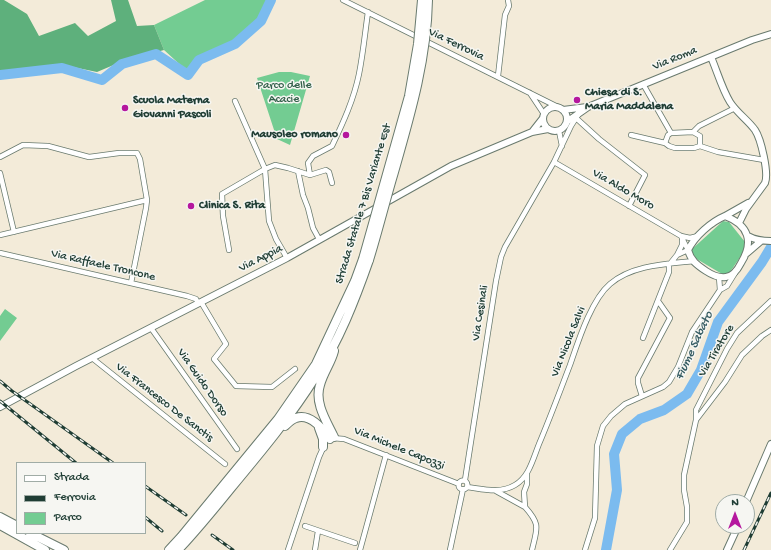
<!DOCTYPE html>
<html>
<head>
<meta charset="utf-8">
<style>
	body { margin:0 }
	#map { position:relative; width:771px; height:550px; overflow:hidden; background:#f3ebd9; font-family:"Gochi Hand",sans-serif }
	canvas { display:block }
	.legend { position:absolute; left:16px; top:462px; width:130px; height:72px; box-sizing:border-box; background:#f6f6f2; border:1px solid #a0aca6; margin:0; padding:5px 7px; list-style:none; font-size:12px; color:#1f3d34 }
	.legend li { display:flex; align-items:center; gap:8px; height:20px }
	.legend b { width:20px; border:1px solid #a0aca6 }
	.north { position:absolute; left:715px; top:494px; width:40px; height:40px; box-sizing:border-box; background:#f6f6f2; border:1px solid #a0aca6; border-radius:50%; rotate:0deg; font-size:11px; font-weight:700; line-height:16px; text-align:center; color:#1f3d34 }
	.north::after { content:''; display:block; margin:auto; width:14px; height:18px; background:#b5179e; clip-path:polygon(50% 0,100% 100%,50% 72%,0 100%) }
</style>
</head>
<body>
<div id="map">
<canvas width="771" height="550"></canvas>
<ul class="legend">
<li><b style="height:5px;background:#fff"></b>Strada</li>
<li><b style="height:5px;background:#1f3d34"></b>Ferrovia</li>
<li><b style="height:11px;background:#73cc92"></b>Parco</li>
</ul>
<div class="north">N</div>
</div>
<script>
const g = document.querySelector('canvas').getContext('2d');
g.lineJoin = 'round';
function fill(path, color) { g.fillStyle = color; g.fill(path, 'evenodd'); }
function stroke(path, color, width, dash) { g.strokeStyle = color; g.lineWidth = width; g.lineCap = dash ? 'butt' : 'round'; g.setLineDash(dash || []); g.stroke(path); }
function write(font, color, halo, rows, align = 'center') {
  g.font = font + ' "Gochi Hand",sans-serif'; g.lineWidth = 3; g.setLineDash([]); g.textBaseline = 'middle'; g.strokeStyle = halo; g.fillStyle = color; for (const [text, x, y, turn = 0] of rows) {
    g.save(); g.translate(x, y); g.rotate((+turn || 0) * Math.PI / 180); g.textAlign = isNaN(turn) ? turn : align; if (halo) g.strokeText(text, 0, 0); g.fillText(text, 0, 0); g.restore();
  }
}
const green = new Path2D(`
	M205,0h63l-9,18 -24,24 -37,16 -11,13 -23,-21 -10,-25z
	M279,72h12l19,4 -20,69 -13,-6 -20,-61z
	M723,221l6,1 16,20 2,5 -19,28 -6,-1 -27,-16 -4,-4v-4z
	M5,309l12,9 -17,23v-25z`);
const forest = new Path2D(`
	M0,0h4l23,14 12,22 36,-13 13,13 28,-15 -5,-21h17l9,26 17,-1 10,25 -41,11 -26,11 -34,-7 -63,8z`);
const river = new Path2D(`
	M0,75l62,-7 40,12 20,-16 34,-10 32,21 11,-15 36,-16 26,-23 10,-21
	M606,550l11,-60 -3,-36 8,-20 18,-15 24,-9 23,-16 14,-24 17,-48 44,-60 9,-15`);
const street = new Path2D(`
	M343,0l217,108
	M498,76l7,-61 4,-9 -1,-6
	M643,84l28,49
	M530,93l14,21
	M235,101l30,68 4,52 7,18 11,19
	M576,118l23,21 46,36 -16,31
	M559,131l3,15
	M693,132l6,-6 36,-18
	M631,135l34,8 4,3 6,2h19l6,-2 18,6 46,8
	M665,143l3,-8 3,-2 22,-1 7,4v10
	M0,157l23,-12 25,1 41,11 30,-4h18l3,6 7,41 -1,8 -15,75
	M554,162l127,74 9,2 8,-2
	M298,171l5,24 5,13 5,20 6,11
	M0,173l14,59
	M310,175l-2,-12 5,-7 19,-10c11,-23 22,-47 27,-72 4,-20 6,-41 9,-62
	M0,235l147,-35
	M229,250l-6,-34 -1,-22 43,-25 10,-4 13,3 22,7 16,-5 3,2 3,11
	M0,253l187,43 9,3 2,4
	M677,255l5,-10v-5
	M669,265l8,-10 11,-5 -7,-14
	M719,277l1,13
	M201,302l25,42 -12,15 22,27 36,1 23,-18
	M151,328l86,121
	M643,338l26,-66v-7
	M92,358l133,106
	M642,396l-4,-13v-5l32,-60 -12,-17
	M696,420v-10l31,-61 10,-16 34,-32
	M332,438l12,1 115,45
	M465,480l31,-199 5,-24 4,-10 49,-85 17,-36 7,-11
	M458.5 485a4.5 4.5 0 1 1 9 0a4.5 4.5 0 1 1-9 0Z
	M467,487c16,2 33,7 48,-2 14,-8 18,-26 24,-41 11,-26 21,-53 31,-79 8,-23 21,-65 40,-81 22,-19 56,-20 84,-23
	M496,491l29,16 -1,-15 3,-8v-11
	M525,507c16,18 12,21 7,43
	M305,526l50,17
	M288,550l31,-93 5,-11
	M315,550l3,-19
	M360,550l26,-95
	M450,550l13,-61
	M585,550l10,-32 2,-72 6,-20 8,-10 14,-12 38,-17 6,-5 9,-15 14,-35 28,-42 7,-4 8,-13
	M670,550l17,-28v-15l-3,-17v-15l12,-55 29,-38 17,-27 20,-19 9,-6`);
const secondary = new Path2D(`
	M711,57c6,14 11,32 19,45 7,11 18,18 25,28 6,9 14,43 10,53l-19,26 -7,14
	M543 119a12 12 0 1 1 24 0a12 12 0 1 1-24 0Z
	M563,110l24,-3
	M568,121l20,-14 164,-67 19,-6
	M532,132l11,-14
	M725,216c24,9 29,26 16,47 -3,6 -8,13 -15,14 -7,1 -14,-2 -20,-6 -9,-6 -15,-10 -18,-21 7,-14 23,-28 37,-34z
	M725,216l23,-13
	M748,236c7,4 14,5 23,5
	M747,253l14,-12
	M0,407l76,-41 211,-108 164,-92 81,-34 16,-3
	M746,502l25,-58
	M727,550l11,-24`);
const highway = new Path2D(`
	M334,351c-3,12 -11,22 -14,34 -6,18 7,37 14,52
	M285,426c3,-3 7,-7 11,-8 14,-5 27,11 34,21
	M319,428l4,11v8
	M0,517l17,9
	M0,525l45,25
	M30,533l34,17
	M169,550l12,-13 97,-118 38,-55 39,-83 8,-22
	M178,550c19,-20 36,-41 53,-62 30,-36 60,-72 85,-112 23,-35 39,-76 53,-116`);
const rail = new Path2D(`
	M0,381l12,10 101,72
	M0,401l76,62
	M145,486l41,29
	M145,517l17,14
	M212,535l21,15
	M744,550l27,-57`);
const highwayBridge = new Path2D(`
	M363,259l46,-163 9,-52 4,-44
	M369,260c9,-29 16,-58 25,-88 16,-56 33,-113 34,-172`);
const markers = [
	[577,100,4,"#b5179e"],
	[125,108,4,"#b5179e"],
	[346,135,4,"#b5179e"],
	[191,206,4,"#b5179e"]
];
const streetNames = [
	["Via Ferrovia",456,45,26],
	["Via Roma",675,59,-22],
	["Via Aldo Moro",623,190,30],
	["Strada Statale 7 Bis Variante Est",364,204,-73],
	["Via Appia",261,259,-27],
	["Via Raffaele Troncone",103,266,13],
	["Via Cesinali",481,313,-81],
	["Via Nicola Salvi",569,342,-68],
	["Via Tiratore",717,351,-59],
	["Via Guido Dorso",202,383,55],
	["Via Francesco De Sanctis",164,403,38],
	["Via Michele Capozzi",399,449,22]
];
const parkNames = [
	["Parco delle",284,86],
	["Acacie",284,100]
];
const poiNames = [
	["Chiesa di S.",585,93],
	["Maria Maddalena",585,107],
	["Scuola Materna",133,101],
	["Giovanni Pascoli",133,115],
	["Mausoleo romano",338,135,"right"],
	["Clinica S. Rita",199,206]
];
const waterNames = [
	["Fiume Sabato",695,346,-65]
];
fill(green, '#73cc92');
fill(forest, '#5eb07c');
stroke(river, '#7bbbef', 10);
stroke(street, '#697a6e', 6);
stroke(secondary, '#697a6e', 8);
stroke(highway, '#697a6e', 10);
stroke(street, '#fff', 4.5);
stroke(secondary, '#fff', 6);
stroke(highway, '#fff', 8);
stroke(rail, '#1f3d34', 3);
stroke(rail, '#f6f6f2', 1.5, [4.5]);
stroke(highwayBridge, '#697a6e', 10, []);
stroke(highwayBridge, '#fff', 8);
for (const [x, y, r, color] of markers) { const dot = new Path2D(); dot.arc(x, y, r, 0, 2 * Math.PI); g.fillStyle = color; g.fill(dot); stroke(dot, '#f6f6f2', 1.5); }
write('12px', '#1f3d34', '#f6f6f2', streetNames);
write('12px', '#34614c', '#f6f6f2', parkNames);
write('bold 12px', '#1f3d34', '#f6f6f2', poiNames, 'left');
write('italic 13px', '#365c63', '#f6f6f2', waterNames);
</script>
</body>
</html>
